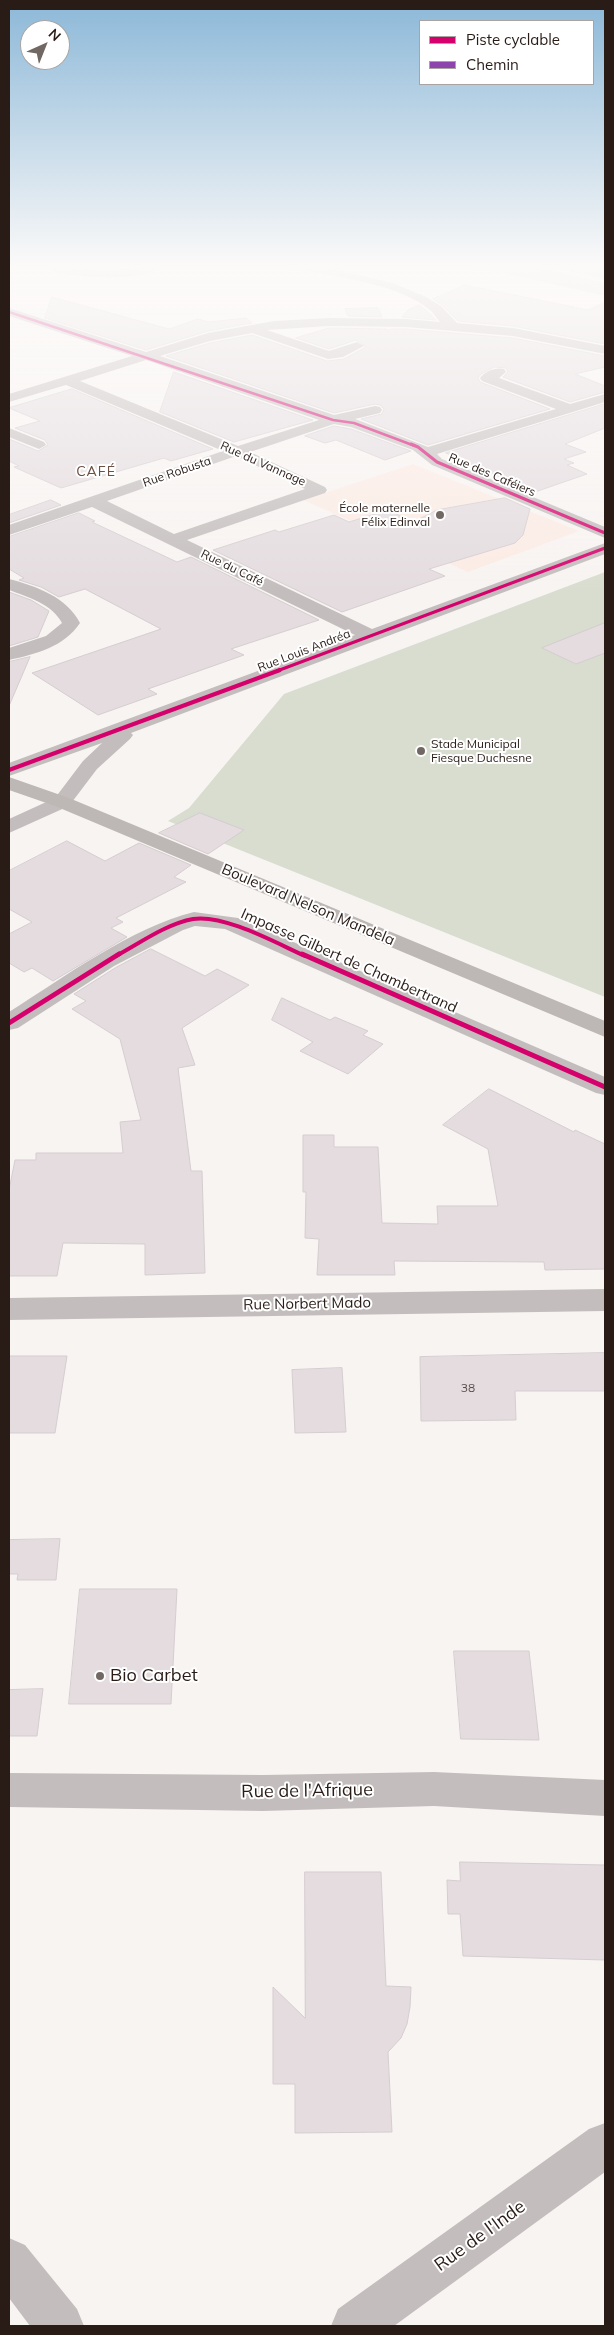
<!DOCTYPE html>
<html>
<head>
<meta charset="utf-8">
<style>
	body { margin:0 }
	#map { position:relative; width:614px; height:2335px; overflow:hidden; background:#f8f4f2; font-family:Mulish,sans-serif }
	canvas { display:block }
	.frame { position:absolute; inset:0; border:10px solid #291c17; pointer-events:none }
	.legend { position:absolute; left:419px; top:20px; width:175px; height:65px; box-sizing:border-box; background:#fff; border:1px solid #a9a4a2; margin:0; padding:6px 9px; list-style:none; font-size:15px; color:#291c17 }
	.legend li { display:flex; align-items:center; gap:10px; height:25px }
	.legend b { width:25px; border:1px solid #a9a4a2 }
	.north { position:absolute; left:20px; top:20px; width:50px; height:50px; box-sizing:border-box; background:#fff; border:1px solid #a9a4a2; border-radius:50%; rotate:44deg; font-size:14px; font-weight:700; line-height:20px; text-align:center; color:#291c17 }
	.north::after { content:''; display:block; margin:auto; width:18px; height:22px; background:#716864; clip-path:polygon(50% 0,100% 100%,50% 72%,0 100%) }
</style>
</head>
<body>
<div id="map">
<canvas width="614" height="2335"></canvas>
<div class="frame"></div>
<ul class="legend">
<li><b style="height:6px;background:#d6006c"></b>Piste cyclable</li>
<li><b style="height:6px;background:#8e44ad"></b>Chemin</li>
</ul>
<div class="north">N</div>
</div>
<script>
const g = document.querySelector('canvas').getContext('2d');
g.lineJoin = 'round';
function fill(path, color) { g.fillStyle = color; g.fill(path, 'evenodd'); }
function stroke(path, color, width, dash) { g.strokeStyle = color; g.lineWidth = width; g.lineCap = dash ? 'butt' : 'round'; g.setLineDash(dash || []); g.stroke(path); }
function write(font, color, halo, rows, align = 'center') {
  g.font = font + ' Mulish,sans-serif'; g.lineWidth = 4; g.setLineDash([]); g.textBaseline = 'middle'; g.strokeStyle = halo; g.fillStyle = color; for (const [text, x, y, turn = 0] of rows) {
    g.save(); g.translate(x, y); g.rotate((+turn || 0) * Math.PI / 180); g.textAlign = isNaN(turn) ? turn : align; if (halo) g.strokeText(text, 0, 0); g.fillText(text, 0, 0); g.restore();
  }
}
const built = new Path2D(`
	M413,464l166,67 -111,41 -165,-72z`);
const green = new Path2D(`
	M473,266h60l72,17v13z
	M548,266h57v13z
	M605,572v425l-437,-176 21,-13 95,-114z`);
const building = new Path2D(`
	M465,285l123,25 17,-8v42l-92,-18 -55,-5 -16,-16 -9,-6z
	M52,297l117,32 29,-10 11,3 37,-4 6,5 -44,8 -62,19 -101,-32z
	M420,305l16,15 -34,-3 6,-7z
	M378,308l4,9 -34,-1 -3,-7z
	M329,328l58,1 1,2 2,-2h16l107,9 92,18v11l-30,7 30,12v6l-35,10 -67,-25 5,-5 -2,-4 -12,-1 -13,7 -3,4 2,4 70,27 -122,36 -67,-26 21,-5 2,-5 -4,-4 -5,-1 -41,9 -168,-57 44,-13 42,-8 75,26 17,-2 22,-12 -10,-7 -27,9 -33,-11z
	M174,372l139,48 -79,22 -74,-30z
	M72,389l141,60 -42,12 -7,-3 -103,30 -47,-21 5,-1 -10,-5v-22l29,12 10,-6 -3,-5 -30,-12 25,-7 -31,-13z
	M605,404v24l-40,16 21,8 -22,7 10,4 -7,2 20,9 -52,18 -89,-39z
	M334,426l17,3 60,22 -26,9 -49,-20 -11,3 -20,-7z
	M505,498l25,11 -7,26 -8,8 -86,26 16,7 -103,36 -129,-62 62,-20 4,2 55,-17 15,7 39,-12 25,12 24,-12z
	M51,500l10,5 -52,18v-8z
	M79,513l16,8 -3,1 85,40 14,-5 128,63 -88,29 13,6 -96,34 9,5 -59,21 -66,-42 129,-44 -76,-40 -26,8 -18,-10 -22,-7 5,-2 -15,-9v-32z
	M9,592l22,8 18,11 -11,26 -29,9z
	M605,623v30l-29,11 -34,-16z
	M30,657l-21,49v-44z
	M200,813l44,17 -36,24 -49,-21z
	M67,841l38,20 34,-18 52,22 -17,12 12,5 -70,36 7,4 -12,6 16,9 -74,44 -21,-13 -8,4 -15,-9v-29l23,-12 -23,-13v-38z
	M151,949l54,27 12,-7 32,16 -67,43 13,37 -17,3 13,103h11l3,102 -60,2v-31l-82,-1 -6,33h-48v-86l6,-30h21v-7h87l-3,-31 21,-2 -21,-81 -48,-30 14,-8 -12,-7 41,-26z
	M282,998l48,22 5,-3 33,14 -5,4 20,9 -35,30 -48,-23 13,-9 -41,-22z
	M489,1089l85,43 1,-2 30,14v125l-60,1 -1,-8 -150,-1 1,14h-78l2,-36 -14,-1 1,-46h-3v-57h31v12h44l4,76 56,1 -1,-18h61l-10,-57 -45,-24z
	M605,1353v38h-90l1,29 -95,1 -1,-64z
	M9,1356h58l-12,77h-46z
	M342,1368l4,64 -51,1 -3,-63z
	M60,1539l-4,41h-39l1,-6h-9v-34z
	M80,1589h97l-6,115h-102z
	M454,1651h75l10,89 -78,-1z
	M43,1689l-6,47h-28v-46z
	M460,1862l145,3v95l-142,-4 -3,-42h-12l-1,-34 13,1z
	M305,1872h76l5,114 25,1 -1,20 -3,17 -6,14 -13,14 4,80 -97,1v-49h-22v-97l32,31z`);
const minor = new Path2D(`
	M53,266l52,5 55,-5c-18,18 -81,10 -104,7l-6,-4z
	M294,266h27l72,17 33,14 15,9 16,17 56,5 92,18v8l-92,-18 -107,-9 -77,-1 -62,4 62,21 28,-9 7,4 -21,11 -15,2 -76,-26 -42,8 -50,15 174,59 41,-9 5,1 2,3 -2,3 -25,6 73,28 128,-38 -74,-28 -2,-3c5,-7 16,-11 24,-9l2,3 -7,6 71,26 35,-10v8l-168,52 5,5 163,68v11l-173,-73 -19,-15 -62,-23 -17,-3 -84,28 75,35 2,3 -2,3 -138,47 185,89 233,-86v11l-474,179 2,2 -3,4 -33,30 -28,37 -60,27v-14l46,-21 28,-37 19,-18 -93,33v-13l346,-128 -263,-128 -83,28v-10l214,-74 -157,-66 -57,17v-8l123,-38 -123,-40v-8l137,44 62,-19 66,-12 55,-3 77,1 34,3c-4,-4 -6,-9 -10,-12 -32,-26 -90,-33 -130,-40zM146,360l173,60 -81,26 -158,-65zM236,456l69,33 -131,45 -67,-33z
	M9,428l35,14 2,3 -7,4 -30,-12z
	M9,579c27,7 58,18 71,44 -16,24 -44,31 -71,37v-12l37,-12 16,-13c-10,-19 -34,-26 -53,-33z
	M194,912l44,6 367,159v18l-9,-2 -371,-164 -30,-3 -12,4 -69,36 -96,62 -9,2v-18c54,-34 123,-85 185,-100z
	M605,1289v22l-596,9v-22z
	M434,1772l171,8v36l-171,-10 -171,5 -254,-4v-34l254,2z
	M605,2123v49l-211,154h-63l7,-17 251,-180z
	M9,2238l16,7 52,64 7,17h-54l-21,-28z`);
const major = new Path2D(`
	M9,777l60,21 536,223v16l-550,-231 -46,-16z`);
const quiet = new Path2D(`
	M314,269l6,-3`);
const cyclewayFar3 = new Path2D(`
	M9,312l324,108 21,3 61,23`);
const cyclewayFar2 = new Path2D(`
	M411,444l7,3 19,15 168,71
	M277,671l328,-123`);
const cyclewayFar1 = new Path2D(`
	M9,770l271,-100
	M116,956c24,-13 50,-32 77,-37 31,-5 83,24 112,37`);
const cycleway = new Path2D(`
	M302,954l303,133
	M9,1023l110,-69`);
const markers = [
	[440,515,5,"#716864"],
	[421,751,5,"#716864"],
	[100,1676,5,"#716864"]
];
const farStreetnames = [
	["Rue du Vannage",263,464,24],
	["Rue Robusta",177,472,-19],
	["Rue des Caféiers",492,475,23],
	["Rue du Café",232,568,26],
	["Rue Louis Andréa",304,651,-21]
];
const farPoinames = [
	["École maternelle",430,508],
	["Félix Edinval",430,522],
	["Stade Municipal",431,744,"left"],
	["Fiesque Duchesne",431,758,"left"]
];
const numberNames = [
	["38",468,1388]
];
const farNeighbourhoodnames = [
	["CAFÉ",96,472]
];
const streetNames = [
	["Boulevard Nelson Mandela",308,905,23],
	["Impasse Gilbert de Chambertrand",349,961,24],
	["Rue Norbert Mado",307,1304,-1]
];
const nearPoinames = [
	["Bio Carbet",110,1676]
];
const nearStreetnames = [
	["Rue de l'Afrique",307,1791,-1],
	["Rue de l'Inde",480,2236,-36]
];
fill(built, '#fbebe4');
fill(green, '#d8ddcf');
fill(building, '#e4dcdf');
stroke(building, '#d5cdd0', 1);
fill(minor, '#c3bebd');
fill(major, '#bdb7b5');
stroke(quiet, '#8e44ad', 2, [4, 2]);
stroke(cyclewayFar3, '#d6006c', 2.5);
stroke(cyclewayFar2, '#d6006c', 3);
stroke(cyclewayFar1, '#d6006c', 4);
stroke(cycleway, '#d6006c', 5);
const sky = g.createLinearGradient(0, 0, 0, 593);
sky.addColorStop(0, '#8cb8d8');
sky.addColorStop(0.45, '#fcfaf9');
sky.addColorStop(1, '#fcfaf900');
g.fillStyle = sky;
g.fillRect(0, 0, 614, 593);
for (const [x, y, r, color] of markers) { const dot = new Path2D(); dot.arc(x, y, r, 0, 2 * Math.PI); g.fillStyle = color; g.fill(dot); stroke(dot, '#fff', 2); }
write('12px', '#291c17', '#fff', farStreetnames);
write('12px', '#291c17', '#fff', farPoinames, 'right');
write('12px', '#594d4a', null, numberNames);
g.letterSpacing = '1px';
write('14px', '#6d4f43', '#fff', farNeighbourhoodnames);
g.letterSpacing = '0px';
write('15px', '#291c17', '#fff', streetNames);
write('18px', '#291c17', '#fff', nearPoinames, 'left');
write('18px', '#291c17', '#fff', nearStreetnames);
</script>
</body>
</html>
